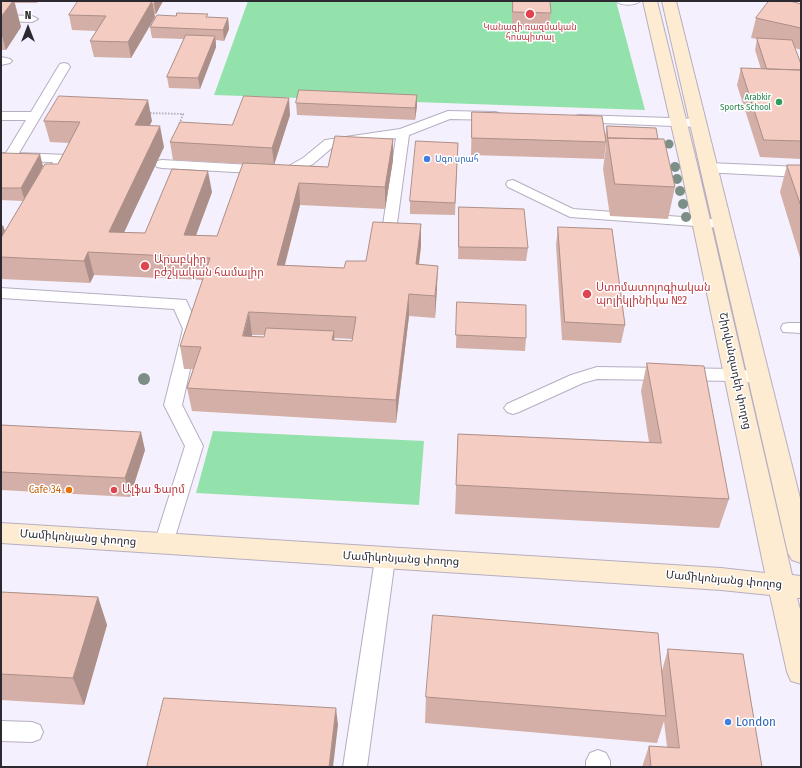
<!DOCTYPE html>
<html>
<head>
<meta charset="utf-8">
<style>
	body { margin:0 }
	#map { position:relative; width:802px; height:768px; overflow:hidden; background:#f5f0fd; font-family:"Fira Sans Condensed",sans-serif }
	canvas { display:block }
	.frame { position:absolute; inset:0; border:2px solid #2c2931; pointer-events:none }
	.north { position:absolute; left:8px; top:8px; width:40px; height:40px; -webkit-text-stroke:3px #fff; paint-order:stroke; rotate:0deg; font-size:11px; font-weight:700; line-height:16px; text-align:center; color:#2c2931 }
	.north::after { content:''; display:block; margin:auto; width:14px; height:18px; background:#2c2931; clip-path:polygon(50% 0,100% 100%,50% 72%,0 100%) }
</style>
</head>
<body>
<div id="map">
<canvas width="802" height="768"></canvas>
<div class="frame"></div>
<div class="north">N</div>
</div>
<script>
const g = document.querySelector('canvas').getContext('2d');
g.lineJoin = 'round';
function fill(path, color) { g.fillStyle = color; g.fill(path, 'evenodd'); }
function stroke(path, color, width, dash) { g.strokeStyle = color; g.lineWidth = width; g.lineCap = dash ? 'butt' : 'round'; g.setLineDash(dash || []); g.stroke(path); }
function write(font, color, halo, rows, align = 'center') {
  g.font = font + ' "Fira Sans Condensed","Noto Sans Armenian",sans-serif'; g.lineWidth = 3; g.setLineDash([]); g.textBaseline = 'middle'; g.strokeStyle = halo; g.fillStyle = color; for (const [text, x, y, turn = 0] of rows) {
    g.save(); g.translate(x, y); g.rotate((+turn || 0) * Math.PI / 180); g.textAlign = isNaN(turn) ? turn : align; if (halo) g.strokeText(text, 0, 0); g.fillText(text, 0, 0); g.restore();
  }
}
const green = new Path2D(`
	M248,1h368l29,109 -431,-15z
	M213,431l211,10 -5,64 -223,-12z`);
const path = new Path2D(`
	M147,113l36,1 -4,11`);
const lane = new Path2D(`
	M616,1h24c-4,5 -20,5 -24,0z
	M1,15l31,1 6,3 -6,3 -31,-1z
	M1,57l9,2 2,2 -2,2 -9,2z
	M64,63l4,1 2,3 -51,86 48,2 2,3 -11,19 -2,3h-10l-2,-3 9,-15 -52,-1v-8h5l20,-33h-25v-8h30l27,-45 2,-3z
	M448,111l47,1 4,1 2,3 -2,3 -4,1 -45,-1 -41,16 -14,103 -2,3 -5,1 -5,-1 -2,-3 15,-100 -62,8 -21,18 -24,11 -127,-7 -5,-1 -2,-3 2,-3 5,-1 125,7 16,-9 22,-18 75,-11z
	M579,115l120,4 5,1 1,3 -1,3 -5,1 -124,-5 -2,-3 2,-3z
	M513,180l60,29 150,11 5,1 2,3 -2,3 -5,1 -153,-11 -62,-30 -2,-3 2,-3z
	M1,288l185,12 13,29 -17,76 21,41 -32,104 -7,2 -7,-2 -3,-6 31,-98 -21,-41 19,-76 -9,-20 -173,-11z
	M789,323h12v10l-18,-1 -2,-4 2,-4z
	M597,367l139,2 29,4 2,4 -2,4 -6,2 -23,-2 -139,-2 -14,4 -64,29 -6,2 -6,-2 -3,-4 3,-4 64,-29z
	M385,551l7,2 3,6 -28,208h-24l32,-208 3,-6z
	M1,721l31,1 8,3 3,7 -3,7 -8,3 -31,-1z
	M598,750l8,3 4,8v6h-24v-6l4,-8z`);
const street = new Path2D(`
	M709,163l92,4v10l-98,-5 -3,-4 3,-4z`);
const secondary = new Path2D(`
	M643,1h14l41,167 94,407 9,1v22h-4l4,15v71l-10,-3 -4,-9 -17,-77 -49,-5 -720,-47v-20l720,45 44,5 -84,-405z
	M662,1h14l125,501v61l-9,-3 -4,-7z`);
const trees = [
	[669,144,4.5],
	[675,167,5],
	[677,179,5],
	[680,191,5],
	[683,204,5],
	[686,217,5],
	[144,379,6]
];
const wall = new Path2D(`
	M1,1h38l-2,2h-22l6,24 -15,23h-5z
	M163,1l-7,13h-2l1,3 -24,41 -37,-1 -4,-16 6,-10 -24,-1 -3,-15z
	M512,1h38l1,12 -2,16 -37,-1z
	M801,4v46l-6,-2 6,16v95l-41,-2 -23,-72 4,-17 20,1 -6,-19 2,-11 -6,-1 5,-20z
	M208,17l20,1 1,11 -5,12 -8,-1v7l-16,42 -31,-1 -2,-11 17,-38 -32,-1 -2,-11z
	M296,103l121,3 -2,14 -118,-5z
	M472,112l133,24 2,-10 51,13 17,48 -7,32 -58,-3 -7,-47 3,-22v-3l-2,15 -133,-4z
	M290,115l-16,50 54,2 65,-28v21l-8,49 -85,-4 -15,60 59,3 22,-7 55,-37v22l-2,18 18,24 -2,30 -26,-2 -13,107 -204,-12 -5,-23 6,-19h-9l-4,-23 23,-66 -109,-5 -4,8 -89,-4v-41l22,-37 -22,-1v-47l42,13 -4,7 19,-9 11,-21 -19,-1 -6,-21h108l-3,5 15,21 -40,85 21,1 67,-41 -16,43 21,1 30,-72 -74,-4 -3,-18 62,-17zM252,335h13l-1,2h-12zM334,338l18,1v2l-18,-1z
	M458,143l-3,72 -45,-1v-13z
	M787,165h14v96l-21,-69z
	M459,207l69,41 -2,13 -68,-2z
	M558,227l67,98 -4,18 -59,-3 -6,-95z
	M457,302l69,36 -1,13 -69,-3z
	M647,363l82,136 -10,29 -264,-14 3,-80 191,8 -8,-51z
	M1,425l144,25 -15,47 -129,-7z
	M1,592l97,5 9,28 -23,80 -83,-5z
	M668,649l94,118h-120l7,-21 18,1 -3,-26 -7,22 -232,-20 1,-26 236,-26z`);
const shadedWall = new Path2D(`
	M13,1h1l7,26 -15,23 -5,-18v-15z
	M152,1l3,16 -24,41 -3,-16z
	M155,1h8l-7,13 -2,-11z
	M228,18l1,11 -5,12 -1,-11z
	M215,36l1,11 -16,42 -2,-11z
	M417,95v11l-2,14v-12z
	M289,98l1,17 -16,50 -2,-17z
	M148,100l4,21 -13,25 -4,-21z
	M160,126l4,21 -50,107 -5,-22z
	M393,139v21l-8,49v-22z
	M40,154l3,12 -18,35 -4,-13z
	M208,171l4,21 -24,65 -4,-22z
	M299,183l1,22 -21,82 -2,-22z
	M421,224v22l-5,41v-23z
	M3,225l2,6 -4,7v-11z
	M88,252l6,23 -4,8 -6,-22z
	M438,266l-1,22 -2,30v-22z
	M409,294v22l-13,107v-23z
	M249,312l3,23 -6,24 -3,-23z
	M334,331l1,22 -3,-13z
	M141,432l4,18 -15,47 -5,-19z
	M98,597l9,28 -23,80 -11,-27z
	M336,708l2,17 -5,42h-4z`);
const building = new Path2D(`
	M1,1h12l-12,16z
	M78,1h74l-24,41 -38,-1 16,-25 -37,-1z
	M513,1h37l1,12 -38,-1z
	M769,1h21l11,3v24l-45,-10z
	M177,13l31,1 -2,3 22,1 -5,12 -73,-3 7,-12 19,1z
	M186,35l29,1 -17,42 -31,-1z
	M757,38l35,2 9,24v6l-34,-1z
	M741,68l60,2v71l-37,-1z
	M299,90l118,5 -2,13 -119,-5z
	M59,96l89,4 -13,25 25,1 -51,106 36,1 27,-64 36,2 -24,64 33,1 26,-73 85,4 7,-31 58,3 -8,48 -86,-4 -22,82 67,3 2,-7h20l7,-39 48,2 -5,40 22,2 -3,30 -26,-2 -13,106 -209,-12 14,-41 -21,-1 30,-88 -122,-6 -4,9 -83,-4v-19l44,-74h13l22,-42 -36,-1zM249,312l107,5 -4,24 -20,-1 2,-9 -68,-3 -2,9 -21,-1z
	M244,96l45,2 -17,50 -102,-6 10,-20 52,3z
	M472,112l130,4 4,26 -134,-4z
	M607,126l49,2 2,11 -50,-1z
	M608,138l56,1 11,48 -60,-3z
	M416,141l42,2 -3,60 -45,-2z
	M1,153l39,1 -19,34h-20z
	M787,165h14v41z
	M459,207l65,2 4,39 -69,-1z
	M558,227l54,2 13,96 -60,-3z
	M457,302l69,3v33l-70,-3z
	M647,363l57,3 25,133 -273,-14 2,-51 203,9z
	M1,425l140,7 -16,46 -124,-6z
	M1,592l97,5 -25,81 -72,-4z
	M433,615l225,18 8,83 -240,-19z
	M668,649l75,5 19,113h-111l-2,-21 30,2z
	M164,698l172,10 -7,59h-182z`);
const markers = [
	[530,14,5,"#e0444e"],
	[779,102,4,"#2e9e5b"],
	[427,159,4,"#3f7fe0"],
	[145,266,5,"#e0444e"],
	[587,294,5,"#e0444e"],
	[69,490,4,"#e8710a"],
	[114,490,4,"#e0444e"],
	[728,722,4,"#3f7fe0"]
];
const farHealthnames = [
	["Կանազի ռազմական",530,27],
	["հոսպիտալ",530,37]
];
const farLeisurenames = [
	["Arabkir",771,97],
	["Sports School",771,107]
];
const farShopnames = [
	["Սգո սրահ",435,159]
];
const healthNames = [
	["Արաբկիր",154,260],
	["բժշկական համալիր",154,273],
	["Ստոմատոլոգիական",596,288],
	["պոլիկլինիկա №2",596,301],
	["Ալֆա Ֆարմ",122,490]
];
const streetNames = [
	["Շիրվանզադեի փողոց",735,371,78],
	["Մամիկոնյանց փողոց",78,538,4],
	["Մամիկոնյանց փողոց",401,559,3],
	["Մամիկոնյանց փողոց",724,580,5]
];
const foodNames = [
	["Cafe 34",61,490]
];
const nearShopnames = [
	["London",736,722]
];
fill(green, '#94e2ab');
stroke(lane, '#b6aec2', 2);
stroke(street, '#b6aec2', 2);
stroke(secondary, '#b6aec2', 2);
stroke(path, '#b3aeba', 2, [1.5, 1.5]);
fill(lane, '#fff');
fill(street, '#fff');
fill(secondary, '#fdecd2');
g.fillStyle = '#7c8f87';
for (const [x, y, r] of trees) { g.beginPath(); g.arc(x, y, r, 0, 2 * Math.PI); g.fill(); }
fill(wall, '#d3afa7');
fill(shadedWall, '#ac8f88');
fill(building, '#f5ccc2');
stroke(building, '#ac8f88', 1);
for (const [x, y, r, color] of markers) { const dot = new Path2D(); dot.arc(x, y, r, 0, 2 * Math.PI); g.fillStyle = color; g.fill(dot); stroke(dot, '#fff', 1.5); }
write('9px', '#be3a42', '#fff', farHealthnames);
write('9px', '#27864d', '#fff', farLeisurenames, 'right');
write('9px', '#366cbe', '#fff', farShopnames, 'left');
write('11px', '#be3a42', '#fff', healthNames, 'left');
write('11px', '#2c2931', '#fff', streetNames);
write('11px', '#c56008', '#fff', foodNames, 'right');
write('13px', '#366cbe', '#fff', nearShopnames, 'left');
</script>
</body>
</html>
